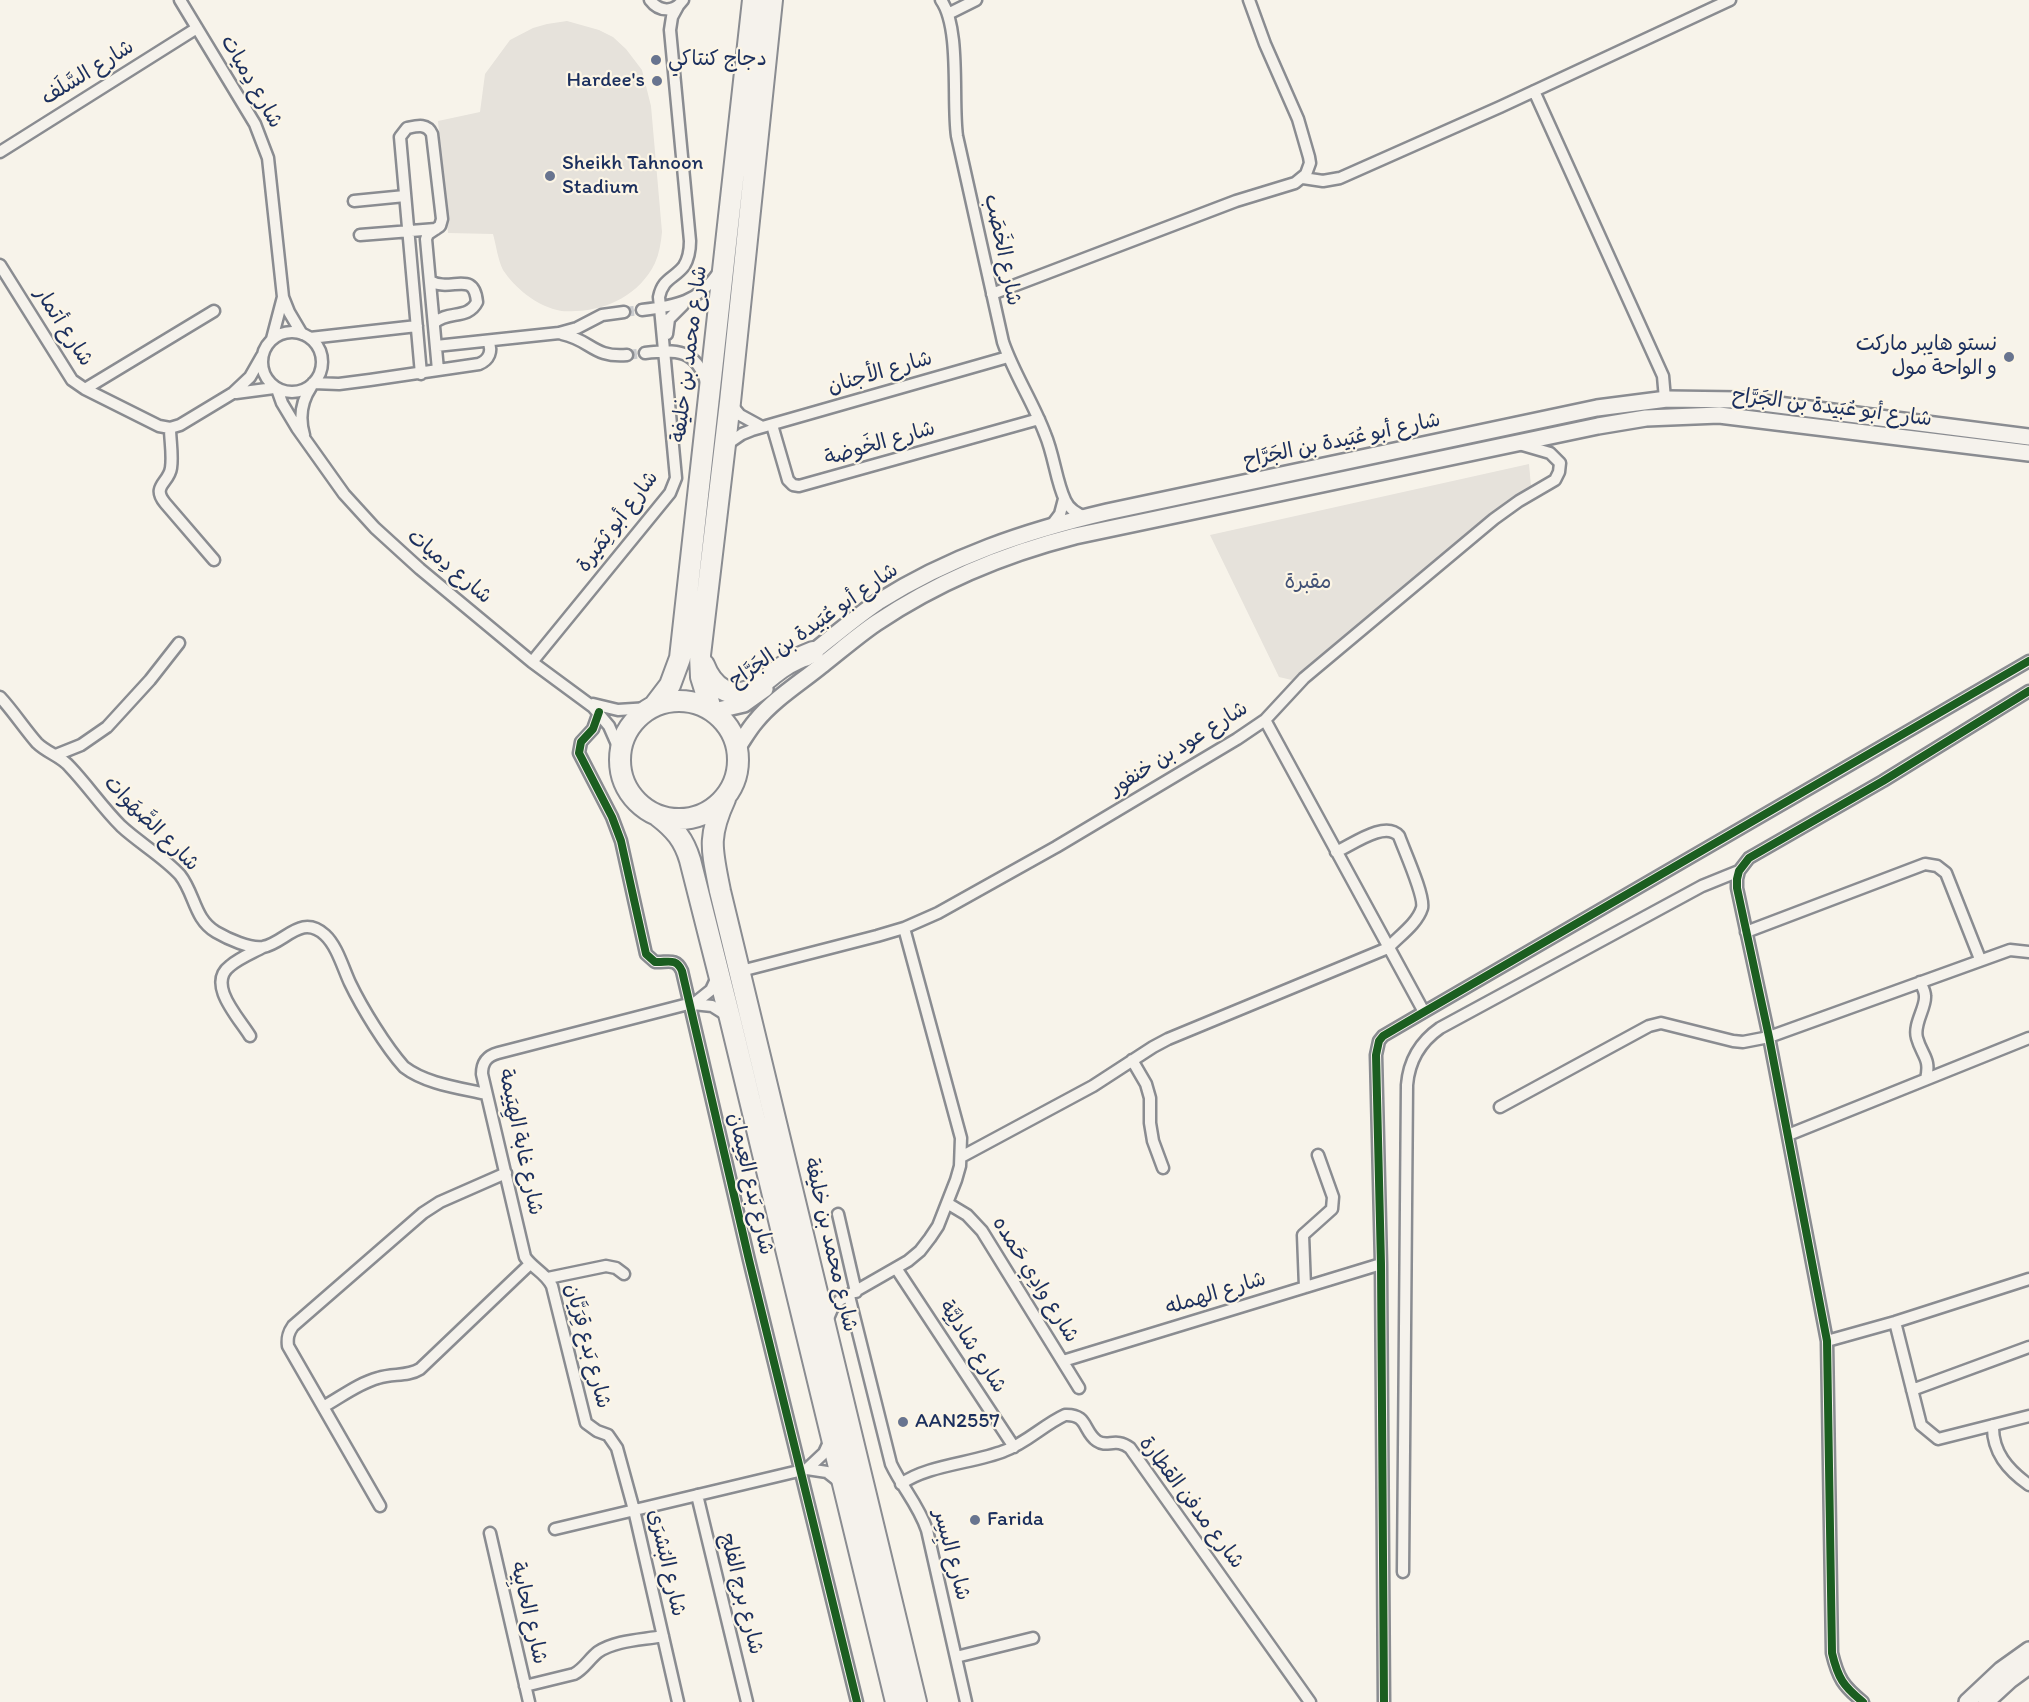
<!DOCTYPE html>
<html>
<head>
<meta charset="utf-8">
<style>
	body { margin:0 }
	canvas { display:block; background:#f7f3ea }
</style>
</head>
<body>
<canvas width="2029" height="1702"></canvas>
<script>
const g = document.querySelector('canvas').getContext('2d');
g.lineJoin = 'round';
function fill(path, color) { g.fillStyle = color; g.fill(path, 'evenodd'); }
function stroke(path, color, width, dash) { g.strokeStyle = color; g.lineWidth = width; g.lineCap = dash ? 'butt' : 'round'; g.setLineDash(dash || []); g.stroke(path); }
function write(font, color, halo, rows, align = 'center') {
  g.font = font + ' Itim,"Playpen Sans Arabic",sans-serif'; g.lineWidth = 4.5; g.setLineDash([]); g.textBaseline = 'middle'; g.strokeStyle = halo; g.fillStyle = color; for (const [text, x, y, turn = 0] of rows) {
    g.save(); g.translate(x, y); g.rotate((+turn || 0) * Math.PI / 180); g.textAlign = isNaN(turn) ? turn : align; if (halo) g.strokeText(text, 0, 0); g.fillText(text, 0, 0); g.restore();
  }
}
const green = new Path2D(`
	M567,21l32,9 14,7 13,12 16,21 9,36 11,126c-1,11 -3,22 -7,31 -15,31 -47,47 -79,48 -6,0 -13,1 -19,-1 -21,-5 -42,-22 -54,-40 -5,-10 -7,-25 -10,-36l-45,-1 -10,-112 42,-9 5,-38 25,-34 23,-12 14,-4z
	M1529,464l2,22 -235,195 -17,-4 -69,-142z`);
const streetTunnel = new Path2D(`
	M624,312l18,-2
	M627,355l18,-2`);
const street = new Path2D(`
	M180,0l75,124 13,34 15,139 6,15 13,22
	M650,0c9,12 24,13 33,0
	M941,0c20,28 11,101 16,136l46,206c11,32 30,60 42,92 9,21 11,47 20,66 4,9 12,14 21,17
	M948,14l28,-14
	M1534,91l129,285 2,23
	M0,152l197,-124
	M1303,178l20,3 17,-3 160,-71 230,-107
	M354,201l51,-5
	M360,235l76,-6
	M0,265l72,115 13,9 74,37 11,2 10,-3 53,-32 17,-16 12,-21
	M430,281c21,12 44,-12 47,21 -9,18 -29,8 -43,21
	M992,294l244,-93 59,-18 11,-9 4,-11 -1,-6 -11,-38 -33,-75 -16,-44
	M642,310c35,-4 56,-8 77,-38
	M262 362a30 30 0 1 1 60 0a30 30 0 1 1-60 0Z
	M562,334c29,6 31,24 65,21
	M667,334l2,-15 14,-14
	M310,338l107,-12
	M272,339l11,-42
	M436,346l123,-13 18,-5 25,-13 22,-3
	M645,353c31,-4 52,-4 62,32
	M421,374l-21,-237 7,-9c10,-2 20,-5 25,6l10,85 -2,7 -12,8 -2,5 12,131
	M313,383l26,1 31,-4 109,-16c10,-4 14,-13 9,-23
	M85,389l129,-78
	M277,389l5,14 15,25 47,66 31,34 45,41 112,93 61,45 16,19 11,25
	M236,393l38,-5
	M730,403l10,12 22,12
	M772,425l16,55 5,5 6,1 240,-67
	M170,428c0,12 3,27 1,40 -2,15 -20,18 -6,35l49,57
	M304,435c-5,-17 -3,-33 7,-48
	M726,445l16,-11 10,-4 256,-73
	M1051,526l9,-12 4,-15
	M532,662l138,-169 6,-15 -17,-181c4,-19 15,-18 25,-31 5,-8 6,-16 6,-25l-20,-211 2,-13 6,-11
	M0,697c13,14 24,31 37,46 10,10 24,13 33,24 18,19 32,40 51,59 17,16 44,32 59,49 15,19 14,44 36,57 12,7 34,17 47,15 22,-4 38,-34 62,-12 12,11 18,33 25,48 12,25 36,64 54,84 22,17 56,21 82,27
	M593,704l25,6 31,-2
	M599,712l-6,17 -12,13 -2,11 33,64 9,24 25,113 9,8c12,1 21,-5 27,9l67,289 108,442
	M1265,720l159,292
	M56,755l25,-10 26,-18 43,-47 29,-37
	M1746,932l179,-68 12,2 9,7 34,86
	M741,971l136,-35 27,-8 34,-15 118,-66 181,-108 28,-19 39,-42 190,-159 25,-18 36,-21 4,-8 1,-9 -10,-10 -31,-9
	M1920,982c2,4 5,9 5,14 1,12 -12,28 -8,42 5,18 14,20 9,41
	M693,1004l19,2 16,10
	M250,1036c-11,-18 -44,-52 -20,-70 9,-8 22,-13 33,-19
	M1132,1060l14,24 4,14v25l3,18 10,27
	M1500,1107l149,-81 12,-3 72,18 10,1 26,-5 241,-87 19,2
	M1788,1135l241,-97
	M961,1157l132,-71 60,-39 15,-8 220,-91c11,-12 29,-24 34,-40 3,-12 -18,-58 -23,-72 -14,-16 -47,9 -63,16
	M947,1203l20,12 15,16 97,157
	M838,1214l18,78
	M896,1268l118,179
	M548,1278l58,-12 10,2 8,6
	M1305,1287l-2,-52 29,-26 1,-12 -15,-42
	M849,1296l42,168c12,25 27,40 36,66l39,172
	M1895,1322l26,103 17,14 91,-23
	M826,1323l6,-14 8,-9 68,-39 12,-10 10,-13 8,-12 18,-46 4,-14 1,-28 -57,-210
	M1827,1341l68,-19 134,-43
	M1063,1361l318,-97
	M1912,1390l117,-43
	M323,1407c18,-10 36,-24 55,-29 15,-5 29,-1 42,-9l110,-105
	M1993,1425c-1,27 15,45 36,60
	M807,1469l17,-16 6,-13
	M901,1484c26,-19 73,-21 103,-33 23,-8 39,-26 61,-36 23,-1 18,16 32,26 10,7 19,-4 33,7l180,254
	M697,1495l50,207
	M380,1506l-92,-160c-1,-8 0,-13 5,-20l130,-113 17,-11 66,-29
	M555,1529l252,-60 20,3 14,11
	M490,1533l39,169
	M1403,1572l4,-487c2,-25 13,-43 33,-57l262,-142 37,-15
	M956,1657l77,-19
	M525,1686l49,-12c10,-5 15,-15 24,-22 18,-12 44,-12 65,-16
	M678,1702l-44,-192 -17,-62 -9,-13 -11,-4 -11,-8 -34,-137c-7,-14 -19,-17 -27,-29l-43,-183c0,-12 5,-18 16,-21l198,-51 15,-12 7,-15
	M1384,1702l-3,-438 -5,-209 3,-14 4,-5 41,-24 605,-351
	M1863,1702c-20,-16 -25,-24 -31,-49l-5,-312 -58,-304 -32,-149v-9l2,-8 10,-13 134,-77 146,-90`);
const secondary = new Path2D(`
	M806,658c24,-19 47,-39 72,-56 71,-45 148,-71 229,-90l490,-104 70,-9 72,1 290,37
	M714,711l30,-7 21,-15
	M738,747c6,-9 11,-18 18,-26 18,-22 44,-38 66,-56 18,-14 35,-29 54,-42 61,-41 128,-69 199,-87l523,-110 48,-8 73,-3 310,38
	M1967,1702l34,-32 28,-20
	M1986,1702l24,-22 19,-14`);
const highway = new Path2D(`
	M704,665c8,21 27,37 50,23 10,-6 19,-15 30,-22 9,-6 19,-10 29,-14
	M620 760a59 59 0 1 1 118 0a59 59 0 1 1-118 0Z
	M654,706l16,-21 10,-27 73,-658
	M711,709l-10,-32 -1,-22 30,-253 42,-402
	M725,799c-18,39 -13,51 -5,92l196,811
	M658,816c17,13 26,24 32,44l40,158 166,684`);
const cycleway = new Path2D(`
	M599,712l-6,17 -12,13 -2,11 33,64 9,24 25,113 9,8c12,1 21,-5 27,9l67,289 108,442
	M1384,1702l-3,-438 -5,-209 3,-14 4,-5 41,-24 605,-351
	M1863,1702c-20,-16 -25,-24 -31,-49l-5,-312 -58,-304 -32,-149v-9l2,-8 10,-13 134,-77 146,-90`);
const markers = [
	[656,60,6,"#68748f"],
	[657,81,6,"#68748f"],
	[550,176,6,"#68748f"],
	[2009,357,6,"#68748f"],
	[903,1422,6,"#68748f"],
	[975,1520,6,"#68748f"]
];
const poiNames = [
	["دجاج كنتاكي",668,60],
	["Hardee's",645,81,"right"],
	["Sheikh Tahnoon",562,164],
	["Stadium",562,188],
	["نستو هايبر ماركت",1997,345,"right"],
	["و الواحة مول",1997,369,"right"],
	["AAN2557",915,1422],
	["Farida",987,1520]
];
const streetNames = [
	["شارع السَّلَف",88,73,-32],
	["شارع دِميات",251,82,60],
	["شارع الخَصَب",1002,250,78],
	["شارع أتمار",63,327,57],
	["شارع محمد بن خليفة",690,354,-83],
	["شارع الأجنان",880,373,-16],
	["شارع أبو عُبَيدة بن الجَرَّاح",1832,408,7],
	["شارع أبو عُبَيدة بن الجَرَّاح",1342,441,-12],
	["شارع الخَوضة",880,444,-16],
	["شارع أبو ثِمَيرة",618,522,-53],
	["شارع دِميات",449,567,40],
	["شارع أبو عُبَيدة بن الجَرَّاح",814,626,-35],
	["شارع عود بن خنفور",1179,749,-32],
	["شارع الصَّهَوات",151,824,45],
	["شارع غابة الهِيَيمة",520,1142,78],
	["شارع بَدع العِيمان",750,1184,77],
	["شارع محمد بن خليفة",830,1245,77],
	["شارع وادِي حَمده",1035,1280,58],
	["شارع الهمله",1216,1294,-17],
	["شارع بَدع قِرَيَّان",587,1346,75],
	["شارع شادلِيَّة",972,1347,57],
	["شارع مدفن القطارة",1191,1503,53],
	["شارع البِسِر",951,1555,75],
	["شارع البُشرَى",666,1563,77],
	["شارع برج الفلج",741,1594,76],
	["شارع الحابِية",528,1613,77]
];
const parkNames = [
	["مقبرة",1308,583]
];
fill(green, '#e6e2db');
stroke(streetTunnel, '#cbccce', 10, [10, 5]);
stroke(street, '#8a8c91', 15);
stroke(secondary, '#8a8c91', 20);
stroke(highway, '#8a8c91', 24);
stroke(street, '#f5f2ec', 10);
stroke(secondary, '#f5f2ec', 15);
stroke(highway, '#f5f2ec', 20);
stroke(cycleway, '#1b5e20', 8);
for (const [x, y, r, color] of markers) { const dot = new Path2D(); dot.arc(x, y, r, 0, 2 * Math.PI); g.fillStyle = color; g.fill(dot); stroke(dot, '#fcf5e5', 2); }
write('21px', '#1b2f5e', '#fcf5e5', poiNames, 'left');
write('21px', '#1b2f5e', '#fcf5e5', streetNames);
write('21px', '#425176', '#fcf5e5', parkNames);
</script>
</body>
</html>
